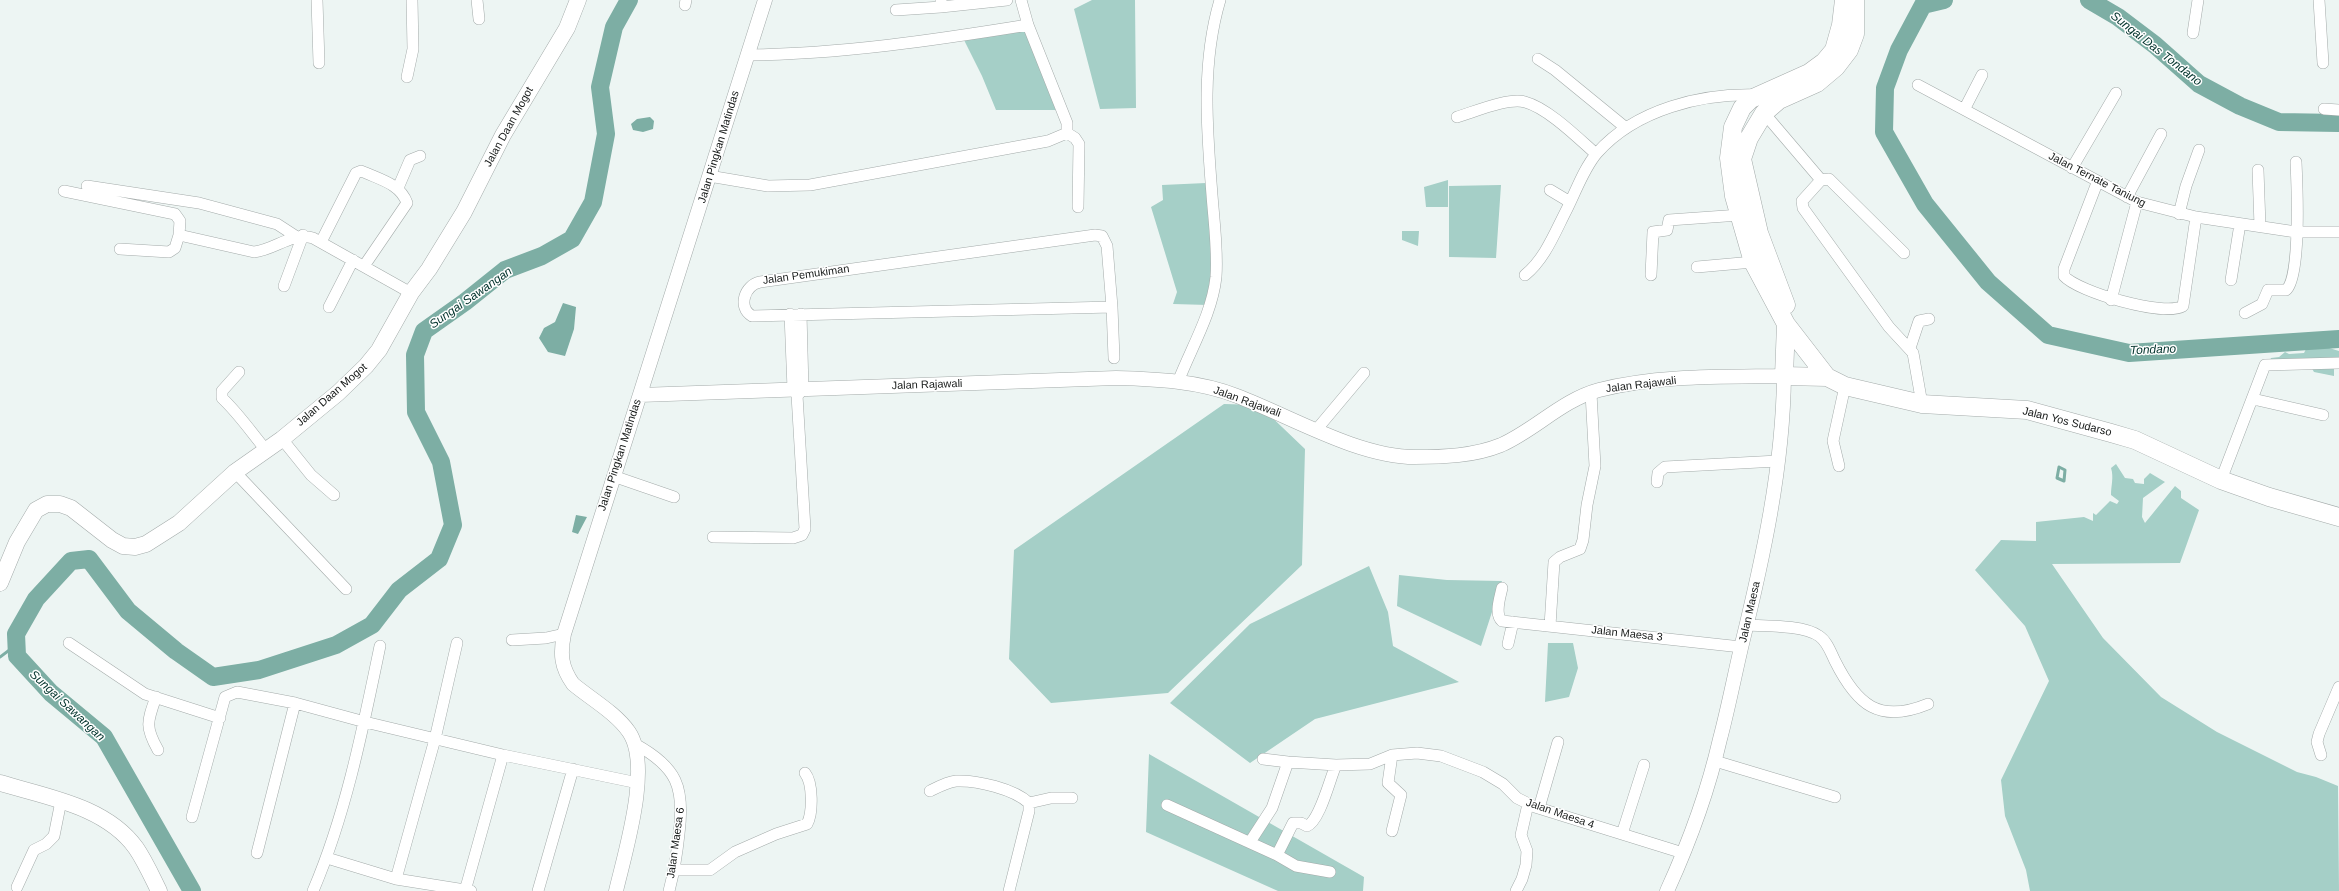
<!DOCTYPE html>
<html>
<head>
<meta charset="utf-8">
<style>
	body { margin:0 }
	canvas { display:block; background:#edf5f3 }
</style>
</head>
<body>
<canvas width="2339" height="891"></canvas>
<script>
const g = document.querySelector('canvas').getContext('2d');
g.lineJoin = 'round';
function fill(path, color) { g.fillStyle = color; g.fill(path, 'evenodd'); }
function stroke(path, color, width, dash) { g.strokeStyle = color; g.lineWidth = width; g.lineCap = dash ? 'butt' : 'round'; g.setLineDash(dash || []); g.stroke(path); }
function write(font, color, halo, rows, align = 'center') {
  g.font = font + ' Helvetica,sans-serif'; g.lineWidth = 3; g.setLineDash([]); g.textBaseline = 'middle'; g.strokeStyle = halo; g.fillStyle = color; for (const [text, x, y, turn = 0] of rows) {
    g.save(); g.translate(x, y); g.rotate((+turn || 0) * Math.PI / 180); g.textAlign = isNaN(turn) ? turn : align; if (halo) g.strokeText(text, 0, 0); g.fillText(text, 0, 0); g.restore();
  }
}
const green = new Path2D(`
	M1092,0h43l1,108 -36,1 -26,-100z
	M1027,30l31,80h-62l-14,-34 -18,-36z
	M1448,180v27h-22l-2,-20z
	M1206,183l8,93 -6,29 -35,-1 4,-12 -26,-85 12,-7 -1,-15z
	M1501,185l-5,73 -47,-1v-71z
	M1402,231h17l-1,15 -16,-6z
	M2316,344l23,7v12h-5v13l-20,-4 -4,-7h-42l3,-7 8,-1 6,-5 4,2 15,-1 4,-8z
	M1224,404l35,1 46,44 -3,116 -134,128 -117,10 -42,-44 5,-109z
	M2116,464l9,14 8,1 2,4 9,1v-5l6,-6 15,9 -22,16 -1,19 3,6 30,-37 6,5v7l18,12 -19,53 -128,1 51,74 58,59 56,35 80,40 19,5 22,9 1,105h-309l-4,-21 -21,-54 -4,-36 48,-99 -24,-55 -50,-56 26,-30 35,1v-19l48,-5 9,4v-8l3,2 14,-14 7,3 2,-3 -8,-6c0,-10 3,-17 0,-27z
	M1369,566l19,46 5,34 66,36 -144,37 -65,44 -80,-60 80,-79z
	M1399,575l48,5 55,1 -21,65 -84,-40z
	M1548,643h25l5,25 -9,29 -24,5z
	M1149,754l215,123 -1,14h-85l-132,-59z`);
const water = new Path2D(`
	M650,117l4,4 -1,8 -10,3 -10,-2 -2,-6 6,-5z
	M563,303l13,4 -2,22 -9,27 -17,-4 -9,-14 5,-10 11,-6z
	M576,515l11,2 -9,17 -6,-2z`);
const stream = new Path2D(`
	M2059,467l6,3 -1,11 -7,-3z
	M0,657l16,-12`);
const river = new Path2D(`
	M1944,0l-21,5 -24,45 -14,38 -1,44 41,72 63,78 60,53 81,18 210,-14
	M2089,0l29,17 37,28 44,39 41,22 39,16 60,1
	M192,891l-88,-154 -53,-44 -34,-37 -1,-22 20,-35 35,-38 18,-2 39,52 48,40 37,26 46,-7 77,-25 36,-20 27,-35 40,-31 14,-34 -12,-63 -25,-50 -1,-57 9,-24 41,-29 40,-32 37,-14 30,-17 21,-37 13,-68 -6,-47 14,-60 15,-27`);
const minor = new Path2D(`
	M317,0l2,63
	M477,0l2,19
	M941,0v7l66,-7
	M2319,0l4,63
	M685,5l1,-5
	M896,10l45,-3
	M2193,33l5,-33
	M747,55c95,-1 188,-15 281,-30
	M1538,59l17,11 71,58
	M407,77l6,-28 -1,-49
	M1918,85l219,117 59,15 100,15h43
	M1965,108l17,-33
	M2324,109l15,1
	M1764,113l57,67
	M1457,117c17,-5 52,-20 68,-15 23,6 54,37 71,52
	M1067,133l8,5 4,6 -1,63
	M2072,168l44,-75
	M2258,170l2,56
	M709,176l59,10 42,-1 238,-44 19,-8v-10l-39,-98 -7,-25
	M2097,183l-33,86v7c14,16 100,41 119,30l13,-89
	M87,186l112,17 78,21 20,13
	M398,188l12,-28 10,-4
	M1550,190l20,12
	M64,191l111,23 5,7 -1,14 75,17c21,-2 37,-20 59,-14l98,55
	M2127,197l34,-63
	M2179,214l7,-28 13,-36
	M1095,235l7,1 5,10 5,61 -360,9c-15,-9 -7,-31 8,-34z
	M321,242l35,-69 5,-2 5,2c16,7 35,12 41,30l-43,63
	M120,249l49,3 6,-4 4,-13
	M1904,253l-75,-74 -8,1 -19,21 1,7 86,119 24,26 9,51
	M1697,267l56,-5
	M1525,275c20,-16 30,-43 42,-66 9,-18 17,-41 30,-56 39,-44 105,-60 161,-58
	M1651,275l2,-43 14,-2 2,-10 71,-5
	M2231,280l9,-56
	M284,286l19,-51
	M2111,300l26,-98
	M329,307l24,-47
	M1112,307l2,51
	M2245,313l17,-9 6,-14h18c15,-12 11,-107 10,-128
	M1910,348l9,-27 10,-2
	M239,372l-17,19v7c17,16 29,34 44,52
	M1178,382c13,-34 34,-68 38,-105 2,-27 -2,-55 -4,-82 -5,-65 -11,-131 8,-195
	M798,395l5,-6 -2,-75
	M2253,399l70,16
	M1317,429l47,-56
	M282,439l29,36 23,20
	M1839,466l-6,-25 12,-55
	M235,472l111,117
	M613,476l61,21
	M2221,480l44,-115 74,-2
	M1657,482l1,-9 7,-6 113,-6
	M713,537l80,1 9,-3 3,-6 -8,-134 -4,-6 -3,-75
	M1502,588c-2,10 -8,26 0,33l239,26
	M1747,625c19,1 57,0 72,11 8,5 12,17 16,25 22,44 44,63 93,43
	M1550,626l4,-64 6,-5 20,-8 3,-9 4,-35 8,-39 -4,-73
	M512,640l34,-2 18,-4
	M69,643l76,51 75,24
	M1508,644l5,-22
	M156,697c-9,25 -11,30 2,53
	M635,744c42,23 50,43 44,90 -2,19 -5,38 -10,57
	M2321,755l-4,-13 2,-8 20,-47
	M1263,759l25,3
	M1715,761l120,36
	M930,791c8,-4 17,-9 26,-10 21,-1 58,8 73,22v8l-20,80
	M1029,803l22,-5h21
	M1167,805l110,50 16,-32h8l6,3c13,-5 23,-48 29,-61l34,-1 22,-9 25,-2 24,3 42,16 20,12 14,14 18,9 148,46
	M1539,808l19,-66
	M192,817l33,-120 12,-5 58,11 70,19 138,33 135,28
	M1392,831l9,-36 -13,-12 4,-28
	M1622,834l22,-69
	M1250,842l22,-34 16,-46 48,3
	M257,853l38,-150
	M1277,855l19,11 34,6
	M327,858l69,21 75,12
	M674,870h36l25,-18 41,-18 31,-10c6,-11 6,-41 -2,-51
	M396,879l39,-140 22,-96
	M17,887l17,-37 12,-6 8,-8 7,-35
	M313,891c33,-77 50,-163 67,-245
	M465,891l38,-136
	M538,891l35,-122
	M1516,891l6,-12 4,-14 1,-14 -6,-16 7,-31`);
const tertiary = new Path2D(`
	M640,395l476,-17c40,1 83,3 121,18 53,20 121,61 178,61 28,0 59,-1 86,-12 34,-15 61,-45 98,-55 59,-15 124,-13 185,-14 -1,92 -21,182 -43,272 -7,30 -13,61 -21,91 -12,52 -31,104 -53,152
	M616,891c9,-39 36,-125 13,-159 -13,-19 -38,-33 -56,-48 -12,-17 -13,-30 -9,-50l201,-634`);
const secondary = new Path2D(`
	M0,583l17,-41 19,-32 11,-6h13l11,4 41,32 11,6 12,1 11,-3 33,-21 56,-51 47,-33 56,-46 28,-27 13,-16 32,-57 18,-24 35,-57 39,-77 64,-107 11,-28
	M0,783c46,14 106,23 136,65 9,13 16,29 23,43`);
const trunk = new Path2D(`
	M1844,0l-3,25 -7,25 -10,12 -15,11 -58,26 -9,9 -9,19 -4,31 5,38 19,66 33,62 41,53 18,9 77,18 105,6 84,23 24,7 86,40 48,17 70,20
	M1786,305l-27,-72 -17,-74 7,-21 15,-25 15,-13 38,-17 19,-16 13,-17 6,-16v-34
	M1786,324l-2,52 43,1`);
const streetNames = [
	["Jalan Daan Mogot",509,127,-61],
	["Jalan Pingkan Matindas",719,147,-73],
	["Jalan Ternate Taniung",2097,180,27],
	["Jalan Pemukiman",806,275,-8],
	["Jalan Rajawali",927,385,-2],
	["Jalan Rajawali",1641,385,-7],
	["Jalan Daan Mogot",332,395,-41],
	["Jalan Rajawali",1247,402,20],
	["Jalan Yos Sudarso",2067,422,14],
	["Jalan Pingkan Matindas",620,455,-72],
	["Jalan Maesa",1750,612,-77],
	["Jalan Maesa 3",1627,634,6],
	["Jalan Maesa 4",1560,814,19],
	["Jalan Maesa 6",676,843,-82]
];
const waterNames = [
	["Sungai Das Tondano",2156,49,38],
	["Sungai Sawangan",471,298,-35],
	["Tondano",2153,350,-2],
	["Sungai Sawangan",67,706,43]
];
fill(green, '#a5cfc7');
fill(water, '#7daea4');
stroke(stream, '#7daea4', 3);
stroke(river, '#7daea4', 18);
stroke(minor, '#a4abaa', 12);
stroke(tertiary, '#a4abaa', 15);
stroke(secondary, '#a4abaa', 17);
stroke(trunk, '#a4abaa', 19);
stroke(minor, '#fff', 11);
stroke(tertiary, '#fff', 14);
stroke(secondary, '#fff', 16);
stroke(trunk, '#fff', 18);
write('11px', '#171a19', '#fff', streetNames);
write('italic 12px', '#02332c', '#fff', waterNames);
</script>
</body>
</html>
